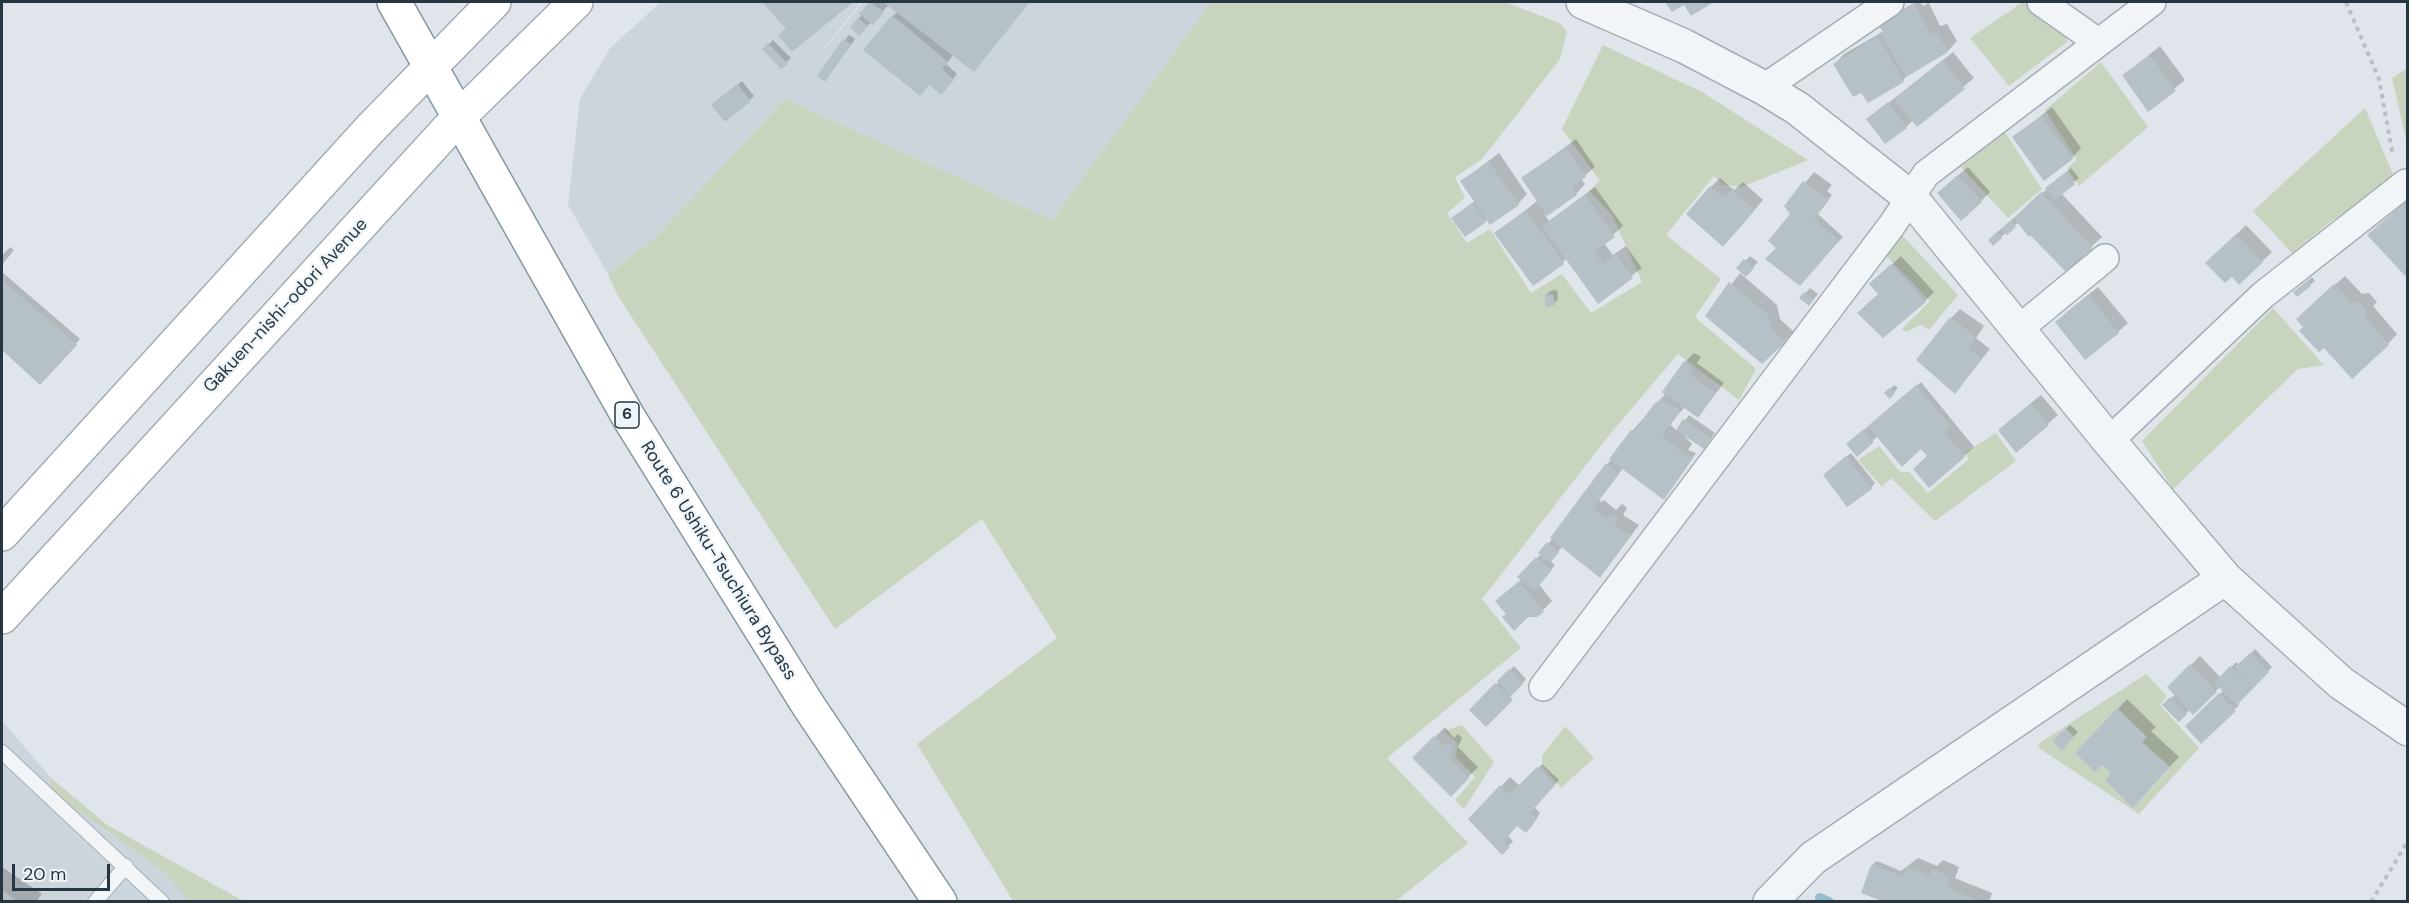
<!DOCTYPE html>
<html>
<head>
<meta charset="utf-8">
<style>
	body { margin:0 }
	#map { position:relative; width:2409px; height:903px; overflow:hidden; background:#dfe5ea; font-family:"DM Sans",sans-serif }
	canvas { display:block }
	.frame { position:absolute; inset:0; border:3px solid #263742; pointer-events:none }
	.scale { position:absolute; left:12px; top:864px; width:98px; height:27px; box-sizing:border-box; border:3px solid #263742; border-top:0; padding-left:8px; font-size:18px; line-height:21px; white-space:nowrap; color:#263742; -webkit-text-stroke:4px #eef4f7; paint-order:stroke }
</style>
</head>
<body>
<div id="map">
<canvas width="2409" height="903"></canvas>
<div class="frame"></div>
<div class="scale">20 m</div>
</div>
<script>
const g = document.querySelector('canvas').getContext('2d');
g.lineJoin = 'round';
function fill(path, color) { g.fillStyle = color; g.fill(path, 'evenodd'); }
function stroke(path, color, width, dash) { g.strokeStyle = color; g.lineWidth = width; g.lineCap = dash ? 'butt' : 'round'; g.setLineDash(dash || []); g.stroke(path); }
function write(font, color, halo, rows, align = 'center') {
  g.font = font + ' "DM Sans",sans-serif'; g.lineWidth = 4.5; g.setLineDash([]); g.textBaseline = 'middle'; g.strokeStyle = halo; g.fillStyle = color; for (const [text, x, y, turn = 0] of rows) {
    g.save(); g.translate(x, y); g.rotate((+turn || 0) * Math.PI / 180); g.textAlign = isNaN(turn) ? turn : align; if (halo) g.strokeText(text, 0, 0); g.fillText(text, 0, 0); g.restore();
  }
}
const built = new Path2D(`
	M661,2h200l-63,80 65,-80h348l-159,218 -267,-121 -129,138 -48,37 -40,-69 12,-106 30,-51z
	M3,722l48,56 56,47 136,76h-241z`);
const green = new Path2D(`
	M1211,2h294l54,21 8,8 -7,28 -78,100 -27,18 10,21 -18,15 20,30 23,-14 41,64 31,-19 29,39 51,-31 -30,-67 -23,-24 11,-10 -38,-52 41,-84 99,47 106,68 -66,27 -19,-2 -9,-9 -48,59 55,44 -26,38 61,52 -17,31 -61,-46 -68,80 -128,165 39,49 -134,110 81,85 -72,58h-383l-96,-157 140,-106 -75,-119 -147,110 -217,-333 -10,-22 48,-37 129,-138 267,121z
	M2023,2l43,25 1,15 -58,44 -39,-48z
	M2101,62l47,65 -69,59 -12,-18 10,-8 -32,-50z
	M2407,68v75l-15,-65z
	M2365,108l30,71 -65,43 -38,31 -39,-42z
	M2005,132l37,57 -34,29 -47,-51z
	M1902,235l56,60 -29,35 -8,-5 -15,7 -4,-3 28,-28 -44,-45z
	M2273,308l51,57 -26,4 -125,120 -31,-48z
	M1996,433l20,28 -81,60 -44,-43 -9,9 -24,-27 21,-14 21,26h9l19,21 40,-33 -2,-8z
	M2146,674l21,22 -7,9 39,43 -60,66 -99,-65 -2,-5zM2117,708l30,29 -5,5 28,26 -37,40 -28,-27 6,-8 -9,-8 -7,7 -20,-19zM2064,728l10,9 -12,14 -10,-10z
	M1462,725l32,37 -30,47 -9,-9 20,-23 -20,-21 3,-12 -14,-13z
	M1565,726l29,32 -33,30 -19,-22v-10z
	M51,778l56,47 136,76h-54l-24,-29 -115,-82z`);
const shadow = new Path2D(`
	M764,2h87l-59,48 -5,-21z
	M872,2h157l-51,64 -24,-12 -8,10 11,10 -12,15 -52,-73 5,-5 -8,-7 -31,30 -7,-7z
	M1667,2h45l-20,12 -8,-12 -12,8z
	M1916,2h4l3,4 6,-3 11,23 7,-2 10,17 -9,10 -41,24 -4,6 -68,-17 9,-10 40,-23 1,-12z
	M849,35l6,4 -26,36 -10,1z
	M773,40l18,18 -10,9 -17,-18z
	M2160,46l25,34 -37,30 -24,-35z
	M1953,52l21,26 -57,47 -4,-5 -7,7 -38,-8z
	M742,81l12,15 -4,4 -33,1z
	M2052,107l29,41 -9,10 -58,-21z
	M1576,139l19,28 -14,12 4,5 -9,10 -31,21 4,6 46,-34 28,39 -19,17 9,12 13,-9 16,22 -44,34 -31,-44 -4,4 -67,-28 42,-34 -15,-22z
	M1499,153l28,41 -9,10 -33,17 -27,-7 17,-13 -13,-20z
	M1968,167l22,25 -9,9 -33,-17z
	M2071,168l8,10 -18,15 41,44 -36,33 -47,-48 -18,15 -7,-2z
	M1814,172l18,13 -5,6 5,4 -14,19 25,23 -27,29 -38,-18 14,-34 -6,-8z
	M1720,178l14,12 9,-8 20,18 -31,36 -21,-49z
	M2408,200v77l-29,-51z
	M2246,225l26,27 -33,31 -7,-8 -25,-12z
	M10,247l4,3 -12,15v-10z
	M1750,256l8,6 -12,13 -7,-7z
	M1901,256l33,36 -9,9 -45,-7 -9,-10z
	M2,272l78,67 -40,43 -38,-34z
	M1740,273l37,32 3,14 14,13 -32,30 -55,-46z
	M2345,276l17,18 7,-1 8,9 -4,4 24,28 -9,10 -83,-18 2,-16z
	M2312,277l3,4 -5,4 -11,3z
	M2098,287l30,36 -10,9 -52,-19z
	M1810,288l8,6 -5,6 -12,-2z
	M1557,290l1,9 -4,5 -8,-9 4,-4z
	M1960,309l24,17 -8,12 14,11 -35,43 -4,-74z
	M1694,353l7,4 -4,6 27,20 -26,33 -13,-9 -15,17 7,7 12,-16 26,18 -6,9 -5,5 -25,-17 13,14 -4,6 8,3 -32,45 -41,-30 -24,32 3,2 2,-2 12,10 6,-6 5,4 -4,7 16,10 -35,47 -4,4 -37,-30 -13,15 5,4 -16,19 13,17 -15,15 -29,-2 -11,-13 25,-22 -2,-2 21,-23 91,-123 34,-38 19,-31z
	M1921,382l53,65 -10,9h-35l-8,-9 -43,-11 -21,19 -5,-15z
	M1894,385l4,3 -8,9 -4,-4z
	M2041,395l17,20 -41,36 -8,-30z
	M1851,453l24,30 -4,5 -42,-17z
	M2255,649l17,18 -35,36 2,2 -38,37 -14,-16 37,-36 -4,-3 -27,25 -3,-3 -11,11 -14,-15 10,-11 -6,-7 31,-31 21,22 15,-16 3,3z
	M1514,666l12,13 -40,46 -15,-15z
	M2127,699l29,28 -5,4 28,26 -36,39 -41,-33 -25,-10z
	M2070,725l8,7 -16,17 -8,-8z
	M1445,727l9,11 4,-4 4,4 -4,9 20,20 -27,28 -37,-37z
	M1542,764l17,16 -25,27 6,6 -9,14 -13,-2 -11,10 6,6 -11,12 -32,-34 40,-42 10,9z
	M1918,858l19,8 6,-6 16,7 -4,11 37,15 -3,9h-101l-25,-10 9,-27 5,-4 24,10z
	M2,867l40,27 -6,8h-34z`);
const stream = new Path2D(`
	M1820,898l9,4`);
const building = new Path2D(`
	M762,2h89l1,1 -60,49 -14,-17 8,-6z
	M870,2l14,10 -11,13 -14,-11z
	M883,2h147l-56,70z
	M1665,2h49l-23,14 -7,-11 -12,7z
	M1914,3l17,32 6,-2 11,19 -42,25 -26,-44 3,-1 -5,-8z
	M892,15l56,47 -6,7 12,11 -13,15 -12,-10 -9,11 -57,-46z
	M858,18l10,8 -9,10 -9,-9z
	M1878,36l26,46 -36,21 -7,-10 -8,4 -20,-33z
	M843,39l8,5 -26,38 -8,-6z
	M768,43l20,21 -7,5 -19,-20z
	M2150,55l26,36 -28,21 -26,-37z
	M1943,60l22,29 -48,38 -23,-28z
	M737,84l14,17 -26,21 -14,-17z
	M1888,102l19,26 -22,16 -19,-25z
	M2041,116l32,43 -29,22 -32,-44z
	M1566,147l20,30 -14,10 5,8 -30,21 -26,-38z
	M1489,162l30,43 -29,20 -30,-44z
	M2066,172l9,12 -20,16 -10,-12z
	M1958,175l24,27 -21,19 -24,-28z
	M1803,181l26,19 -15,19 25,22 -39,45 -35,-27 11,-11 -8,-7 22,-27 -6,-8z
	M1710,186l13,12 9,-8 23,20 -32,37 -37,-33z
	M2041,192l52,56 -27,24 -35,-36h-3l-14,-18z
	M1585,195l30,42 -21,15 9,12 13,-10 17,24 -35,26 -56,-78z
	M1472,203l14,19 -21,15 -14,-19z
	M2402,205l6,6v68l-41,-44z
	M1526,210l38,54 -31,22 -39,-53z
	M2011,221l5,6 -9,8 -6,-6z
	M1997,232l5,6 -9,8 -5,-6z
	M2236,234l27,28 -24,23 -7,-8 -7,6 -20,-20z
	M1744,259l10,9 -8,9 -10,-9z
	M1891,264l35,38 -43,36 -26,-25 21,-19 -9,-10z
	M2,280l75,65 -37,40 -38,-35z
	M2307,281l4,5 -14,11 -4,-5z
	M1729,282l39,33 3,14 15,13 -24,22 -57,-48z
	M2334,284l18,19 7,-1 9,11 -4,3 25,29 -37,34 -28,-31 -5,4 -20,-21 4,-4 -7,-8z
	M1804,292l10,7 -5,7 -10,-8z
	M1553,294l2,11 -9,2 -2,-12z
	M2088,295l31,38 -34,27 -30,-38z
	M1950,317l26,20 -8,11 14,11 -27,35 -39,-34z
	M1684,361l9,7 -5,5 28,20 -18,25 -36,-26z
	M1916,385l35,42 -7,5 21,25 -36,31 -16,-19 14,-13 -6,-7 -19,18 -34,-41z
	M1889,388l6,5 -5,6 -6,-6z
	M1662,399l19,12 -19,24 21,19 10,4 -29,42 -55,-41 22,-29 4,1 19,-27z
	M2031,403l18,22 -33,28 -18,-23z
	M1683,419l28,19 -7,11 -28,-19z
	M1864,429l10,13 -17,15 -11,-13z
	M1846,456l26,33 -25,18 -24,-32z
	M1606,463l13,11 -26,34 13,11 5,-6 7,5 -4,7 16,10 -30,43 -50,-40z
	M1547,542l12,10 -9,11 -12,-10z
	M1536,557l16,13 -18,21 -17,-14z
	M1519,581l25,31 -7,5h-9l-14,14 -12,-14 4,-3 -11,-13z
	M2250,653l19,19 -32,33 -23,-22 16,-17 21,19 -16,-18z
	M2190,664l27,28 -24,23 -26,-28z
	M1509,669l14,15 -12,12 -14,-15z
	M1495,683l18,17 -27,27 -17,-17z
	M2219,693l17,18 -35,33 -16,-18z
	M2170,697l17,17 -8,8 -17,-17z
	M2117,708l30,29 -5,5 28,25 -37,41 -28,-27 6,-8 -9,-8 -7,7 -20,-19z
	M2065,728l9,9 -12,14 -10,-10z
	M1434,736l10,10 4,-3 6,5 -5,9 20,21 -18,19 -39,-39z
	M1537,767l18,18 -25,28 7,6 -11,14 -9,-7 -13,15 6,6 -8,8 -34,-36 32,-34 10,9z
	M1871,865l32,11 4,-9 22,9 3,-7 18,8 -3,10 33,15h-96l-23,-9z
	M2,890l16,12h-16z`);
const path = new Path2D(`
	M2346,2l33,77 14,77
	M2371,902l37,-61`);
const service = new Path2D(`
	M2,752l160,150
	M95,902l31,-36`);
const minor = new Path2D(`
	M2041,2l57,40
	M1764,88l126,-86
	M2020,328l85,-70
	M2109,441l154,-146 143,-112
	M1543,687l349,-462 34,-51 226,-172`);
const tertiary = new Path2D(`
	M1583,2l101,44 80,42 33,20 114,90 198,243 116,137 116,105 67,46
	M1770,902l43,-44 412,-280`);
const secondary = new Path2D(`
	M2,534l368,-405 124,-127
	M2,617l457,-500 117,-115`);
const trunk = new Path2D(`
	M394,2l235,416 179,287 132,197`);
const shields = [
	[627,415,24]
];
const shieldNames = [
	["6",627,415]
];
const streetNames = [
	["Gakuen-nishi-odori Avenue",286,306,-47],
	["Route 6 Ushiku-Tsuchiura Bypass",718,561,58]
];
fill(built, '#ccd5dc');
fill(green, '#c9d4bf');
fill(shadow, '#0003');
stroke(stream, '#96bdcd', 10);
fill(building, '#b5c0c7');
stroke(service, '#a4adb4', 16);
stroke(minor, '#a4adb4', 30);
stroke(tertiary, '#a4adb4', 36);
stroke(secondary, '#a4adb4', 36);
stroke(trunk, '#8597a2', 36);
stroke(path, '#b9c0c4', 4, [4.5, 4.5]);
stroke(service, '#f2f5f7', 14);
stroke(minor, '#f2f5f7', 27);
stroke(tertiary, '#f2f5f7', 33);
stroke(secondary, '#fff', 33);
stroke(trunk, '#fff', 33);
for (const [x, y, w] of shields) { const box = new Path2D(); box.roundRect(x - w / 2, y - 13, w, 26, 4.5); g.fillStyle = '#eef4f7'; g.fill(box); stroke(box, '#263742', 1.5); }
write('bold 16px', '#263742', null, shieldNames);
write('18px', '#263742', '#eef4f7', streetNames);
</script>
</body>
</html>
